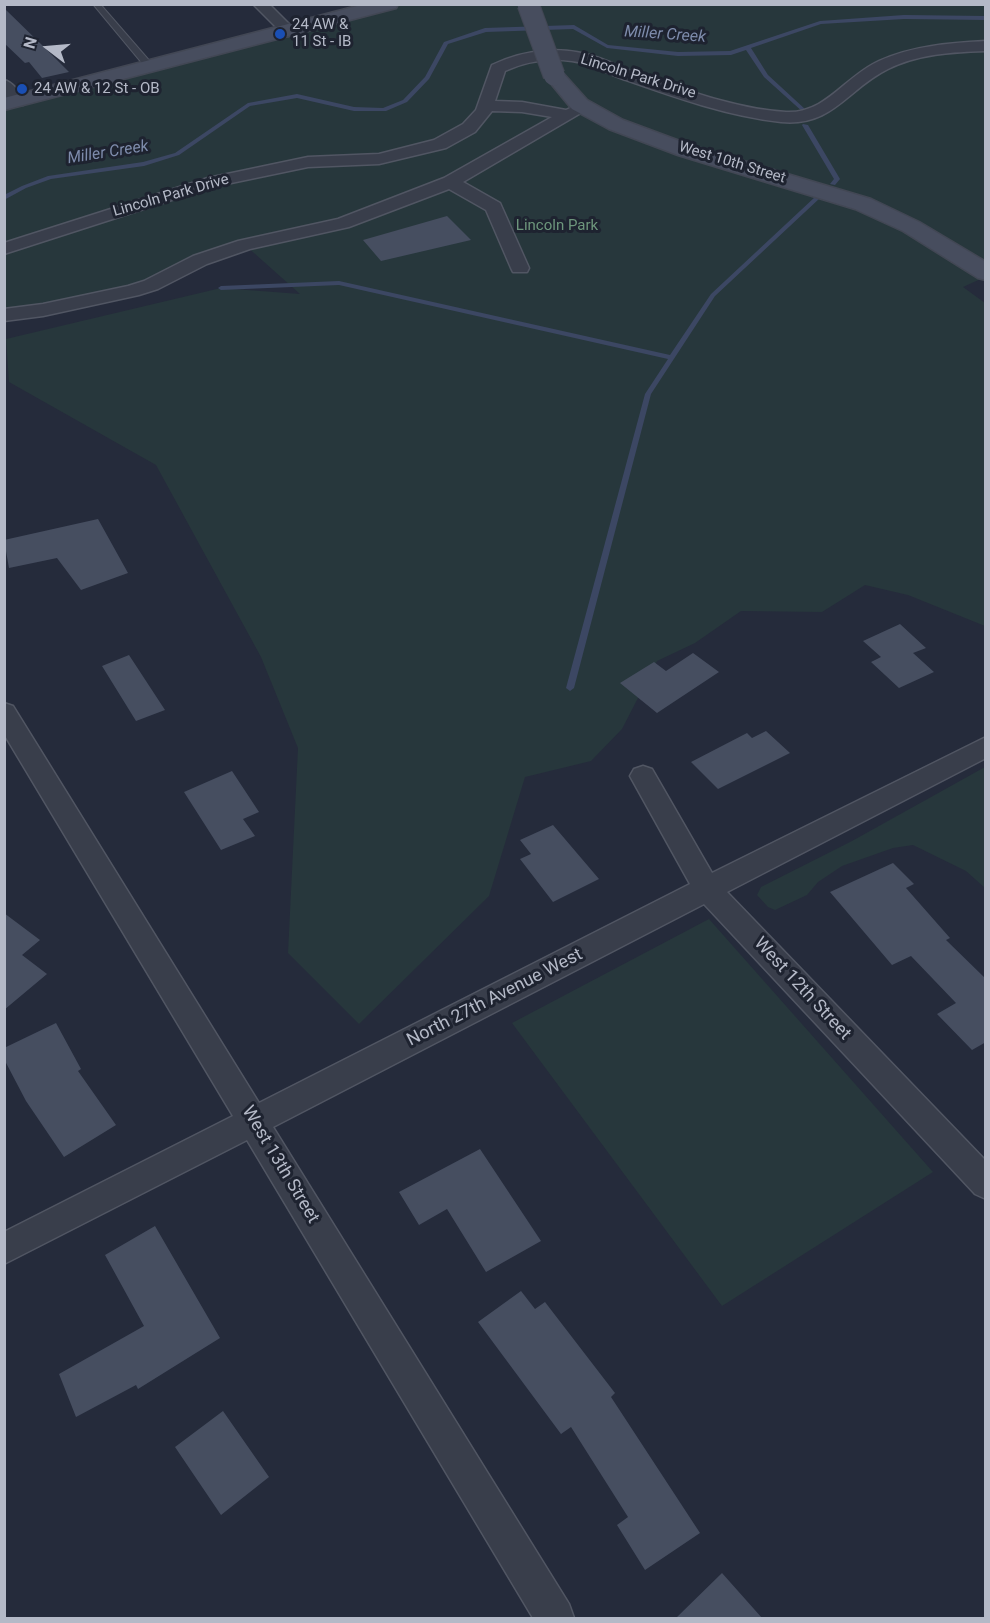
<!DOCTYPE html>
<html>
<head>
<meta charset="utf-8">
<style>
	body { margin:0 }
	#map { position:relative; width:990px; height:1623px; overflow:hidden; background:#252b3b; font-family:Roboto,sans-serif }
	canvas { display:block }
	.frame { position:absolute; inset:0; border:6px solid #b4b9c7; pointer-events:none }
	.north { position:absolute; left:18px; top:18px; width:60px; height:60px; -webkit-text-stroke:4px #1e2330; paint-order:stroke; rotate:286deg; font-size:16px; font-weight:700; line-height:24px; text-align:center; color:#b4b9c7 }
	.north::after { content:''; display:block; margin:auto; width:21px; height:27px; background:#b4b9c7; clip-path:polygon(50% 0,100% 100%,50% 72%,0 100%) }
</style>
</head>
<body>
<div id="map">
<canvas width="990" height="1623"></canvas>
<div class="frame"></div>
<div class="north">N</div>
</div>
<script>
const g = document.querySelector('canvas').getContext('2d');
g.lineJoin = 'round';
function fill(path, color) { g.fillStyle = color; g.fill(path, 'evenodd'); }
function stroke(path, color, width, dash) { g.strokeStyle = color; g.lineWidth = width; g.lineCap = dash ? 'butt' : 'round'; g.setLineDash(dash || []); g.stroke(path); }
function write(font, color, halo, rows, align = 'center') {
  g.font = font + ' Roboto,sans-serif'; g.lineWidth = 6; g.setLineDash([]); g.textBaseline = 'middle'; g.strokeStyle = halo; g.fillStyle = color; for (const [text, x, y, turn = 0] of rows) {
    g.save(); g.translate(x, y); g.rotate((+turn || 0) * Math.PI / 180); g.textAlign = isNaN(turn) ? turn : align; if (halo) g.strokeText(text, 0, 0); g.fillText(text, 0, 0); g.restore();
  }
}
const green = new Path2D(`
	M389,5h596v272l-22,10 22,16v323l-77,-31 -43,-10 -43,27 -81,-1 -46,32 -38,18 -35,68 -31,32 -66,16 -36,119 -130,128 -71,-71 10,-205 -37,-91 -105,-192 -147,-83 -3,-43 215,-51 79,6 -55,-49 -94,40 -146,30v-211z
	M985,767v121l-19,-17 -53,-26 -20,3 -51,18 -24,16 -11,13 -32,15 -7,-3 -11,-12 4,-8 91,-46z
	M709,919l224,253 -211,134 -210,-283z`);
const stream = new Path2D(`
	M904,15l82,1v4l-82,-1 -83,5 -70,24 17,27 38,35 1,1 -3,2 -40,-36 -18,-27 -15,5 -53,1 -71,-8 -34,-19 -87,3 -38,12 -19,35 -22,23 -21,9h-32l-57,-13 -47,8 -71,49 -35,11 -93,13 -25,9 -22,12v-5l18,-9 26,-10 95,-14 32,-9 73,-50 49,-9 57,13 29,1 20,-8 22,-23 19,-35 41,-14 89,-3 34,20 70,7 52,-1 90,-30z
	M803,124l5,1 32,54 -5,6 -5,-1 4,-5 -32,-54z
	M815,197l5,1 -105,98 -64,98 -77,294 -4,3 -4,-3 79,-294 23,-35 -329,-74 -118,5 -3,-2 3,-2 118,-5 331,74 41,-61z`);
const building = new Path2D(`
	M4,8l40,39 25,25 -27,6 -13,-16 -4,1 -21,-20z
	M447,216l24,24 -90,21 -18,-21z
	M98,519l30,54 -47,17 -24,-32 -48,10 -5,-28z
	M900,624l26,24 -13,5 21,19 -35,16 -28,-26 10,-5 -18,-16z
	M693,653l26,19 -62,41 -37,-30 34,-21 12,9z
	M129,655l36,55 -29,11 -34,-55z
	M766,731l24,22 -72,36 -27,-27 56,-29 5,5z
	M232,771l27,41 -16,7 12,17 -34,14 -37,-58z
	M553,825l46,54 -46,23 -33,-43 11,-5 -11,-14z
	M893,863l21,21 -8,4 44,50 -4,2 40,39v63l-14,8 -35,-36 19,-11 -45,-47 -19,9 -62,-73z
	M4,913l36,27 -18,15 25,19 -43,36z
	M56,1023l25,46 -3,2 38,54 -52,32 -38,-56 -22,-42v-11z
	M480,1149l61,92 -55,31 -39,-63 -28,16 -20,-33z
	M155,1226l65,112 -82,51 -2,-4 -60,32 -17,-43 85,-48 -39,-71z
	M521,1291l14,18 10,-7 70,91 -4,4 89,136 -55,37 -28,-45 11,-8 -57,-90 -10,7 -83,-112z
	M223,1411l46,66 -48,38 -46,-68z
	M722,1573l40,45h-86z`);
const lane = new Path2D(`
	M93,4h7l53,61v4h-6z`);
const street = new Path2D(`
	M253,4h16l27,27 -8,5 -5,-2z
	M986,41v10c-34,1 -68,3 -98,18 -41,20 -55,58 -107,53 -54,-6 -107,-25 -158,-43 -17,-6 -33,-16 -51,-18 -23,-3 -46,0 -67,10l-10,30 27,1 44,8 17,-8 8,5 -128,75 37,21 29,65 -2,4h-14l-2,-4 -25,-58 -37,-21 -100,38 -99,22 -43,15 -49,25 -19,6 -96,21 -39,5v-12l39,-5 85,-18 16,-5 49,-25 45,-15 100,-22 106,-41 108,-61 -30,-5 -30,-1 -17,21 -29,16 -67,16 -71,3 -96,20 -208,67v-11l204,-65 100,-21 71,-3 55,-14 29,-16 13,-14 16,-45c33,-16 72,-20 107,-7 12,4 25,11 38,15 47,16 98,36 149,39 40,2 59,-36 93,-51 33,-15 70,-18 107,-20z
	M4,80c9,2 16,13 21,21l-2,4h-12l-7,-9z
	M4,703l9,3 246,397 431,-219 -60,-108 4,-7 9,-3 9,3 60,104 274,-136v21l-259,134 259,269v38l-11,-5 -271,-290 -431,223 296,477 5,14h-41l-286,-478 -243,124v-32l229,-116 -229,-382z`);
const secondary = new Path2D(`
	M365,4h33l-2,4 -392,102v-12z
	M554,69l7,2 26,29 36,20 70,26 178,53 48,23 67,40v18l-8,-2 -75,-47 -48,-22 -177,-54 -69,-26 -37,-20 -28,-34 3,-4z`);
const secondaryBridge = new Path2D(`
	M528,4l26,71`);
const markers = [
	[280,34,6,"#1a4fb4"],
	[22,89,6,"#1a4fb4"]
];
const farPoinames = [
	["24 AW &",292,25],
	["11 St - IB",292,42],
	["24 AW & 12 St - OB",34,89]
];
const farStreetnames = [
	["Lincoln Park Drive",638,77,17],
	["West 10th Street",732,163,17],
	["Lincoln Park Drive",171,196,-16]
];
const farParknames = [
	["Lincoln Park",557,226]
];
const farWaternames = [
	["Miller Creek",665,35,4],
	["Miller Creek",108,153,-9]
];
const streetNames = [
	["West 12th Street",802,989,47],
	["North 27th Avenue West",495,998,-27],
	["West 13th Street",280,1165,59]
];
fill(green, '#27373c');
fill(stream, '#3c4763');
fill(building, '#464e60');
stroke(lane, '#515663', 2);
stroke(street, '#515663', 3);
stroke(secondary, '#424754', 3);
fill(lane, '#393e4b');
fill(street, '#393e4b');
fill(secondary, '#474d5e');
stroke(secondaryBridge, '#424754', 23, []);
stroke(secondaryBridge, '#474d5e', 21);
for (const [x, y, r, color] of markers) { const dot = new Path2D(); dot.arc(x, y, r, 0, 2 * Math.PI); g.fillStyle = color; g.fill(dot); stroke(dot, '#1e2330', 2); }
write('15px', '#b4b9c7', '#1e2330', farPoinames, 'left');
write('15px', '#b4b9c7', '#1e2330', farStreetnames);
write('15px', '#6d967c', '#1e2330', farParknames);
write('italic 16px', '#7e8cac', '#1e2330', farWaternames);
write('18px', '#b4b9c7', '#1e2330', streetNames);
</script>
</body>
</html>
